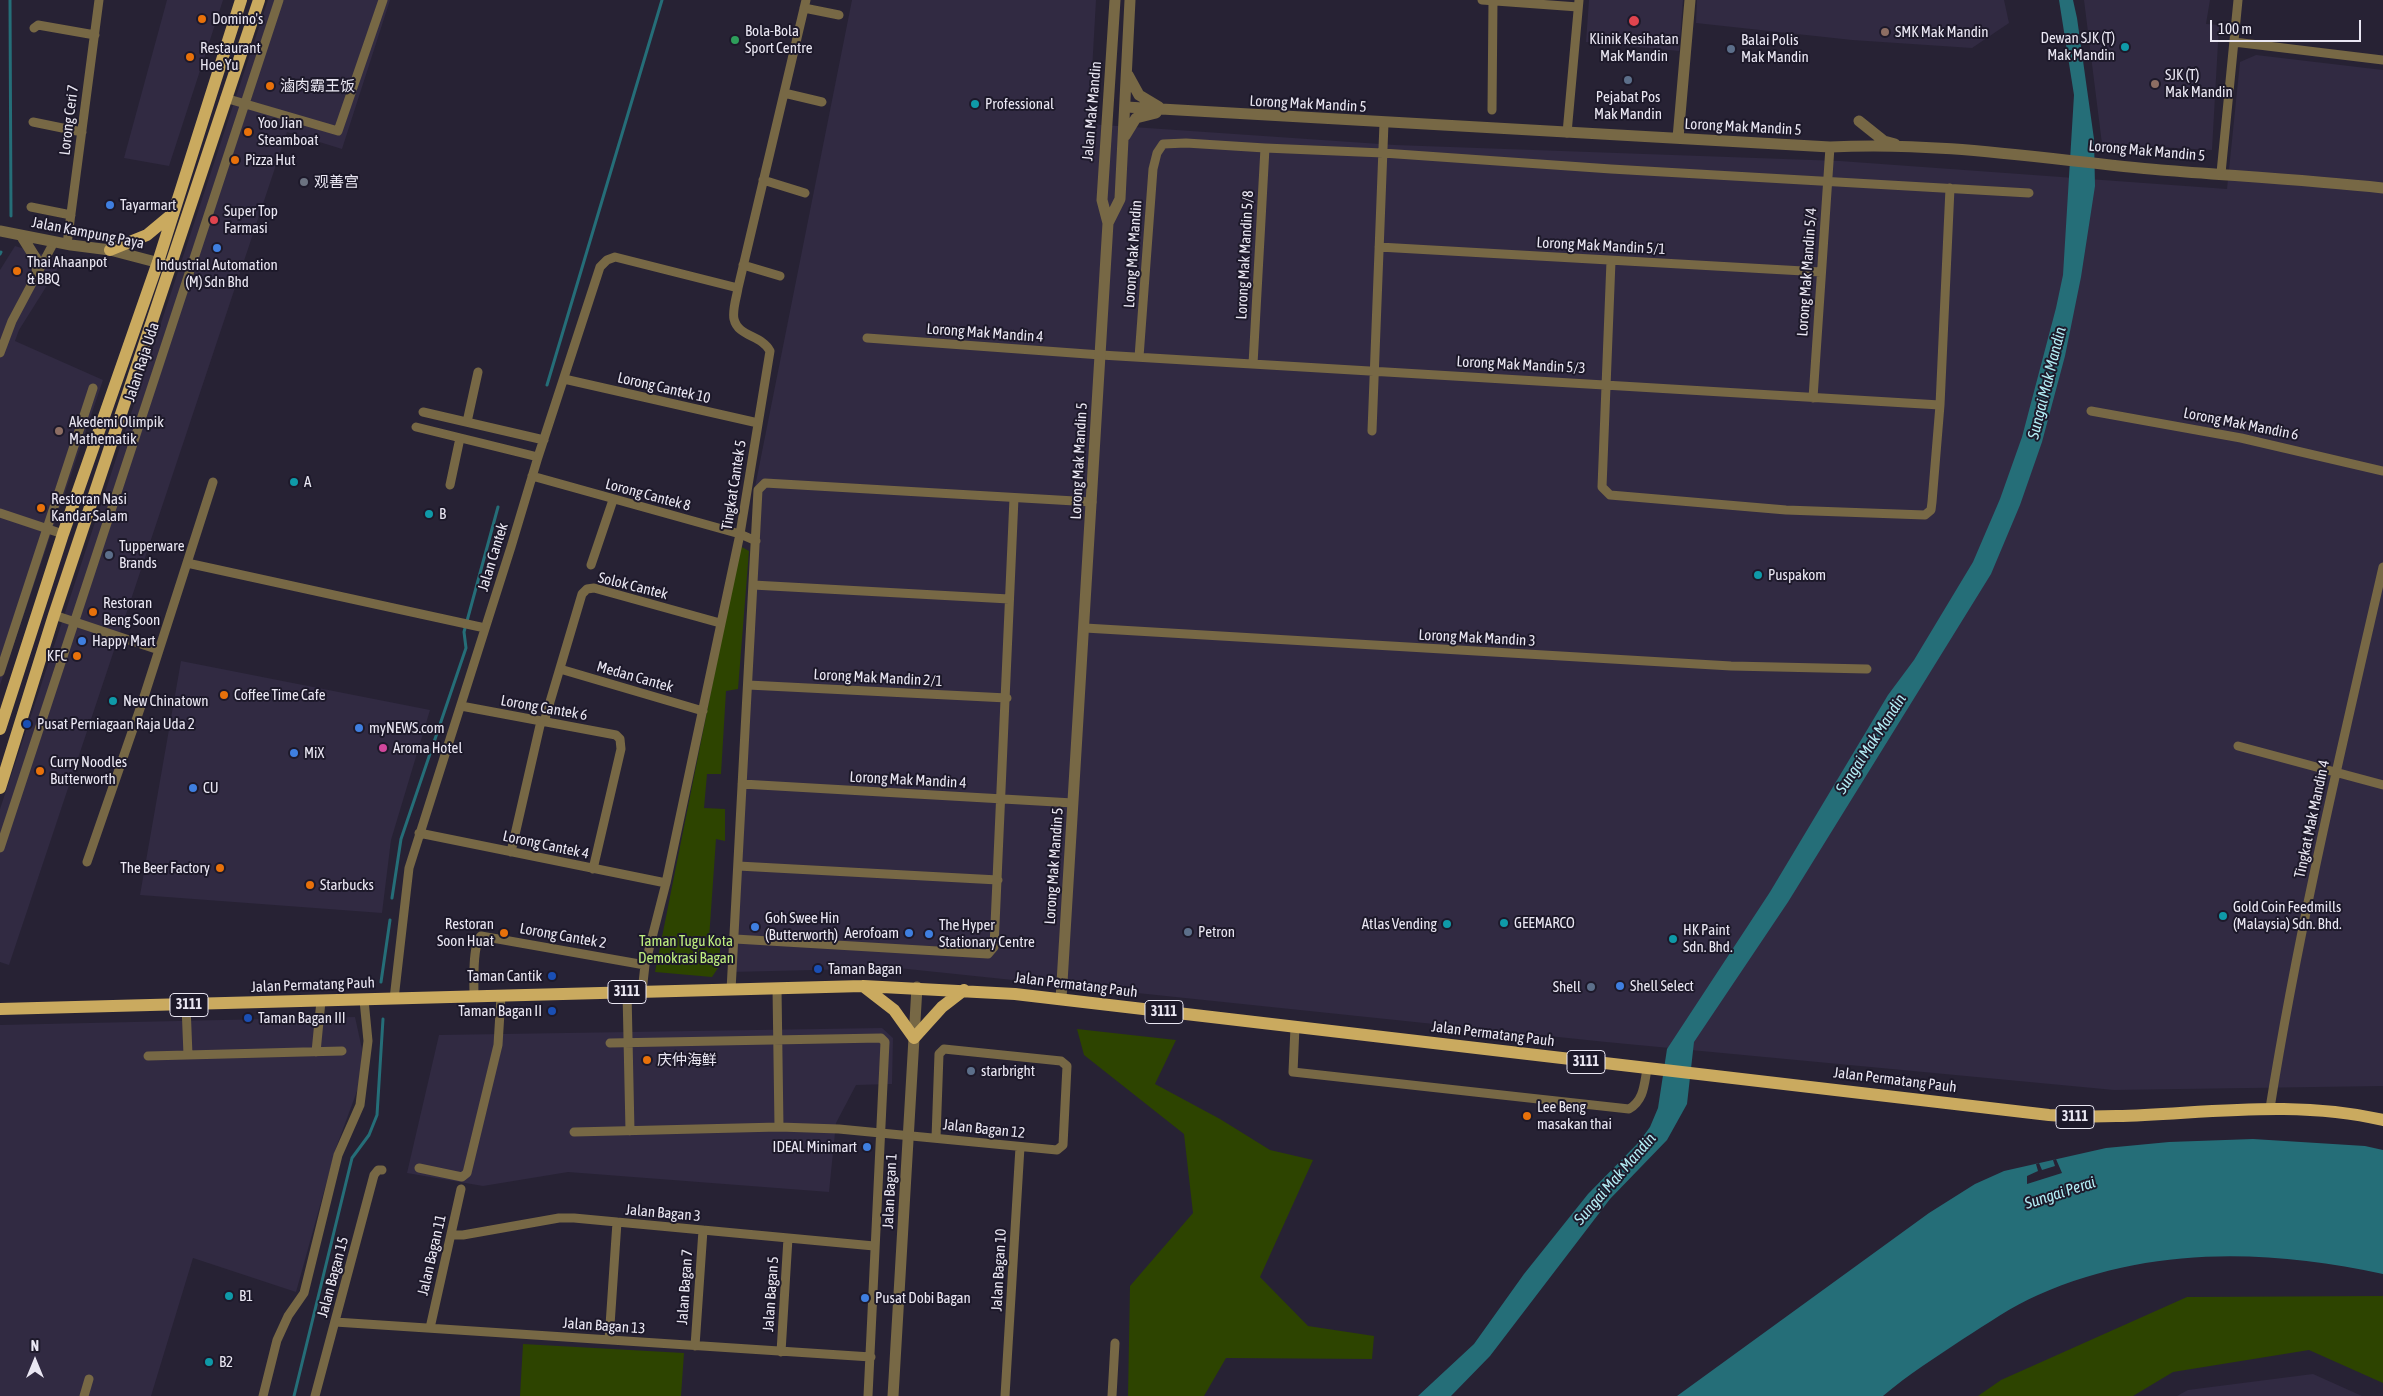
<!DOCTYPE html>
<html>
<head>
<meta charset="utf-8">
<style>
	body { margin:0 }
	#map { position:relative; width:2383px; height:1396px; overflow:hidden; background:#272234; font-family:"Asap Condensed",sans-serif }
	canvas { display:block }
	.north { position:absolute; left:10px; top:1336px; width:50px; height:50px; -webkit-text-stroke:4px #1d192a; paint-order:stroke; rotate:0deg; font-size:14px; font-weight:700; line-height:20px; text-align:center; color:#eae7f3 }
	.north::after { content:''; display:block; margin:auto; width:18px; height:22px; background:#eae7f3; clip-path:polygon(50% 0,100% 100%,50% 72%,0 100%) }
	.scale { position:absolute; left:2210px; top:20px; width:151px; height:22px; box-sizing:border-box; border:2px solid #eae7f3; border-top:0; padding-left:6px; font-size:15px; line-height:18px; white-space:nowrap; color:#eae7f3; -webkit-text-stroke:4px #1d192a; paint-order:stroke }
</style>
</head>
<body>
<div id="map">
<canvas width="2383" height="1396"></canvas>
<div class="north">N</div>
<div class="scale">100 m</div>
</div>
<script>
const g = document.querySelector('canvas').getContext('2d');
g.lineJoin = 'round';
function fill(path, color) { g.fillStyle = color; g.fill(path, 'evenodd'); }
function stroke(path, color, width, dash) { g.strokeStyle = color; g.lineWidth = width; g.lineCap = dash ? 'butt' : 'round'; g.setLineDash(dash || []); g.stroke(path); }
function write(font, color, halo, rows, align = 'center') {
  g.font = font + ' "Asap Condensed","Noto Sans SC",sans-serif'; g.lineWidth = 4; g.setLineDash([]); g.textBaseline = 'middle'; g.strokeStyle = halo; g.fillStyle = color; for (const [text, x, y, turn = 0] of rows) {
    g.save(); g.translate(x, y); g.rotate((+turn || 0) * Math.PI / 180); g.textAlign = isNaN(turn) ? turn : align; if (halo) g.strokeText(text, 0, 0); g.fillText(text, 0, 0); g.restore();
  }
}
const built = new Path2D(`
	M167,0h56l-54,166 -45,-8z
	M268,0h122l-48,149 -55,-17 -278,833 -9,-3v-153z
	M852,0h244l-7,124 306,21 445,16 387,28 13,-127 16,-7 127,15v1016l-269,4 -508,-48 -708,-74 -167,4 24,-485z
	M1589,0h94l-4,51 -93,-9z
	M1697,0h307l5,23 -37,25 -120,-8 -156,-17z
	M2084,0h126l-4,24 13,1 -7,125 -110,-6z
	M15,246l48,14 -44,70 -4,11 88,39 -103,305v-415z
	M181,661l249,49 -39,130 -9,73 -242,-18z
	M355,1017l7,32 -2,34 -24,65 -40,144 -103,-34 -42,138h-151v-371z
	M882,1028l11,10 -1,46 -36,1 -20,38 -7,69 -261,-20 -85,14 -76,-13 32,-138z
	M2313,1374l49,22h-185l11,-6z`);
const green = new Path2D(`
	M740,546l9,5 -11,138 -12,2 -5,83h-14l-3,34 21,1v32l-9,-2 -7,100 11,-1v27l-8,12 -57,-5z
	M1077,1029l99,11 -21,44 65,35 50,31 43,10 -53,117 48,49 66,10 -2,23 -146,-1 -22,38h-76l2,-110 63,-73 -9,-79 -100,-79z
	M2383,1296v87l-74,-33 -136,22 -40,24h-155l23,-16 186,-83z
	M523,1344l161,9 -3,43h-161z`);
const water = new Path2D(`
	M2059,0h14l4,18 17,121 1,47 -14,91 -16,79 -23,86 -22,63 -29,69 -203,328 -94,140 -7,62 -20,36 -57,59 -120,157 -39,40h-33l56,-52 50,-70 64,-80 51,-52 11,-15 8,-19 9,-59 103,-157 118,-197 26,-35 59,-98 27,-63 22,-62 34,-129 7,-33 11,-180z
	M2253,1139l112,7 18,4v124c-117,-25 -233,-28 -345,21 -26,11 -51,29 -75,44 -27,18 -54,35 -80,57h-206l252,-183 46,-29 29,-13 102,-23 63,-6z`);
const pier = new Path2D(`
	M2056,1159l6,14 -35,11v-8l11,-5 -2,-7 3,-1 3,7 13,-4 -2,-6z`);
const stream = new Path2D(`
	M10,0l1,216
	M0,254l1,-2
	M547,385l115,-385
	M392,898l9,-59 65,-191 -2,-16 34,-125
	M381,982l9,-62
	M294,1396l58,-238 17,-23 8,-20 6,-96`);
const minor = new Path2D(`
	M1482,0l96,7
	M804,8l35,7
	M34,28l4,-3 57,10
	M2234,42l149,18
	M784,93l38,9
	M225,98l113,33 45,-131
	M1492,110l1,-110
	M33,122l49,10
	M1567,133l12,-133
	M2221,173l17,-173
	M763,180l42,13
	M31,207l40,8
	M67,244l32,-244
	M1379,247l442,25
	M1611,261l-9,226 8,8 176,15 139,5 6,-5 1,-8 8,-97 10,-217
	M743,265l37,11
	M867,338l234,17 839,50
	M0,353l12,-32 42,-79
	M1139,357l14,-188 4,-16 6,-9 23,-1 79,5 118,5 228,16 418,24
	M1253,364l12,-216
	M564,379l194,44
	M1813,398l17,-251
	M2091,411l150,27 142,33
	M423,412l121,28
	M467,422l11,-50
	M416,427l122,30
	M1372,431l12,-308
	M532,476l208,58 16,7
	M450,485l10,-47
	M0,513l63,21
	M187,563l298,65
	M591,565l22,-65
	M753,585l256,14
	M54,615l105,35
	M1085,628l646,38 136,3
	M560,669l143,42
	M0,672l93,-284
	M748,685l259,13
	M461,706l155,29 4,4 1,10 -28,120
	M544,722l38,-128 5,-5 7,-1 126,35
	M2238,746l145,39
	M742,784l331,19
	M419,833l247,50
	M0,848l279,-848
	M511,852l30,-131
	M87,862l55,-159 71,-221
	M738,866l260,14
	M735,939l253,15 6,-7 20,-449
	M777,988l2,139
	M731,990l27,-500 7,-7 327,19
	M627,992l3,139
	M642,992l3,-27 21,-82 74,-349 30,-183c-8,-16 -32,-14 -36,-32 -2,-9 3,-23 4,-31l68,-288
	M474,997c0,-14 -2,-52 7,-61l164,29
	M394,999l15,-131 102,-321 27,-90 62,-190 7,-7 8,-3 123,31
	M186,1005l2,50
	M1295,1027l-2,45 336,37c15,-9 15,-24 18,-40
	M610,1043l271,-5 4,4 -17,354
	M316,1052l5,-51
	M148,1056l194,-5
	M2270,1108c29,-182 72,-362 113,-541
	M574,1132l205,-5 60,2 218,21 6,-5 4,-79 -6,-5 -117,-12 -5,5 -3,84
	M419,1168l43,9 5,-4 31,-128 3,-49
	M451,1235h12l96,-17h15l300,28
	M335,1322l536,35
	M430,1328l31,-139
	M609,1340l8,-118
	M695,1346l8,-116
	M781,1352l7,-114
	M84,1396l5,-17
	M263,1396l14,-56 11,-24 16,-23 34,-138 22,-50 8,-64 -4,-41
	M315,1396l59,-221 4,-5h4
	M1005,1396l15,-249
	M1112,1396l3,-53`);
const tertiary = new Path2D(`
	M1128,75l11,20 20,12
	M1126,107l704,40c111,-6 220,13 331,23 74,6 148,10 222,18
	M1859,121l25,20 11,3
	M1125,136l11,-18 20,-5
	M1678,138l12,-138
	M1108,223l-6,-23 13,-200
	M0,231l71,14 39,5 61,16
	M21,235l15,24 2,16
	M1061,999l47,-776 12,-24 10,-199
	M893,1396l24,-409`);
const primary = new Path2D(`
	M110,250l37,-15 24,-20
	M0,729l63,-195 95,-272 83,-262
	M0,788l54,-173 205,-615
	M863,986l31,24 20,28 28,-31 22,-17
	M0,1009l863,-23 152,8 1034,121c112,8 223,-21 334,5`);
const markers = [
	[202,19,5,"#e8710a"],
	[1634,21,6,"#e0444e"],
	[1885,32,5,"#8d6e63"],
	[735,40,5,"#2e9e5b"],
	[2125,47,5,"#0f9aa8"],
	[1731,49,5,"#5c6f8a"],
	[190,57,5,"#e8710a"],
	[1628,80,5,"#5c6f8a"],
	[2155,84,5,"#8d6e63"],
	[270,86,5,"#e8710a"],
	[975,104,5,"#0f9aa8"],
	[248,132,5,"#e8710a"],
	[235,160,5,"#e8710a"],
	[304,182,5,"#6b7280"],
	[110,205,5,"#3f7fe0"],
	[214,220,5,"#e0444e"],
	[217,248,5,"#3f7fe0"],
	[17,271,5,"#e8710a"],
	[59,431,5,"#8d6e63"],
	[294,482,5,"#0f9aa8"],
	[41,508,5,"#e8710a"],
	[429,514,5,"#0f9aa8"],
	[109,555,5,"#5c6f8a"],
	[1758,575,5,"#0f9aa8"],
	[93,612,5,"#e8710a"],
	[82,641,5,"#3f7fe0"],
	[77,656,5,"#e8710a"],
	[224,695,5,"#e8710a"],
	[113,701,5,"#0f9aa8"],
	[27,724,5,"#1a4fb4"],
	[359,728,5,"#3f7fe0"],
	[383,748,5,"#d1479c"],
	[294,753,5,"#3f7fe0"],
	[40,771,5,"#e8710a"],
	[193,788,5,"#3f7fe0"],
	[220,868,5,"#e8710a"],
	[310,885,5,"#e8710a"],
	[2223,916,5,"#0f9aa8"],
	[1504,923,5,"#0f9aa8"],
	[1447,924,5,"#0f9aa8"],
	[755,927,5,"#3f7fe0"],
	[1188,932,5,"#5c6f8a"],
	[504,933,5,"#e8710a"],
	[909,933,5,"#3f7fe0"],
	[929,934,5,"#3f7fe0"],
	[1673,939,5,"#0f9aa8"],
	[818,969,5,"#1a4fb4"],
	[552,976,5,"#1a4fb4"],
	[1620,986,5,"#3f7fe0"],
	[1591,987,5,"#5c6f8a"],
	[552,1011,5,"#1a4fb4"],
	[248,1018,5,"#1a4fb4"],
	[647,1060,5,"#e8710a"],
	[971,1071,5,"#5c6f8a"],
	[1527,1116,5,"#e8710a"],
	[867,1147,5,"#3f7fe0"],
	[229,1296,5,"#0f9aa8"],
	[865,1298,5,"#3f7fe0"],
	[209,1362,5,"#0f9aa8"]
];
const shields = [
	[627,992,38],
	[189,1005,38],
	[1164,1012,38],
	[1586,1062,38],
	[2075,1117,38]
];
const shieldNames = [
	["3111",627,992],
	["3111",189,1005],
	["3111",1164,1012],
	["3111",1586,1062],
	["3111",2075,1117]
];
const poiNames = [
	["Domino's",212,19],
	["Bola-Bola",745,31],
	["Sport Centre",745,48],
	["SMK Mak Mandin",1895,32],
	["Dewan SJK (T)",2115,38,"right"],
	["Mak Mandin",2115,55,"right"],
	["Klinik Kesihatan",1634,39,"center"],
	["Mak Mandin",1634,56,"center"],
	["Balai Polis",1741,40],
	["Mak Mandin",1741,57],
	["Restaurant",200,48],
	["Hoe Yu",200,65],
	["SJK (T)",2165,75],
	["Mak Mandin",2165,92],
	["滷肉霸王饭",280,86],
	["Pejabat Pos",1628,97,"center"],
	["Mak Mandin",1628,114,"center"],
	["Professional",985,104],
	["Yoo Jian",258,123],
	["Steamboat",258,140],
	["Pizza Hut",245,160],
	["观善宫",314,182],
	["Tayarmart",120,205],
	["Super Top",224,211],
	["Farmasi",224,228],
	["Thai Ahaanpot",27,262],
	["& BBQ",27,279],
	["Industrial Automation",217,265,"center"],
	["(M) Sdn Bhd",217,282,"center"],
	["Akedemi Olimpik",69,422],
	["Mathematik",69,439],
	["A",304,482],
	["Restoran Nasi",51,499],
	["Kandar Salam",51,516],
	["B",439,514],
	["Tupperware",119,546],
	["Brands",119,563],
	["Puspakom",1768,575],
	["Restoran",103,603],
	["Beng Soon",103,620],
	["Happy Mart",92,641],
	["KFC",67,656,"right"],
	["Coffee Time Cafe",234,695],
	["New Chinatown",123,701],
	["Pusat Perniagaan Raja Uda 2",37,724],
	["myNEWS.com",369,728],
	["Aroma Hotel",393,748],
	["MiX",304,753],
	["Curry Noodles",50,762],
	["Butterworth",50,779],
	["CU",203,788],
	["The Beer Factory",210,868,"right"],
	["Starbucks",320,885],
	["Gold Coin Feedmills",2233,907],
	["(Malaysia) Sdn. Bhd.",2233,924],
	["Goh Swee Hin",765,918],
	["(Butterworth)",765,935],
	["GEEMARCO",1514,923],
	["Restoran",494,924,"right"],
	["Soon Huat",494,941,"right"],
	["Atlas Vending",1437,924,"right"],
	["The Hyper",939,925],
	["Stationary Centre",939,942],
	["HK Paint",1683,930],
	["Sdn. Bhd.",1683,947],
	["Petron",1198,932],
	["Aerofoam",899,933,"right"],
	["Taman Bagan",828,969],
	["Taman Cantik",542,976,"right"],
	["Shell Select",1630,986],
	["Shell",1581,987,"right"],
	["Taman Bagan II",542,1011,"right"],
	["Taman Bagan III",258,1018],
	["庆仲海鲜",657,1060],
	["starbright",981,1071],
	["Lee Beng",1537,1107],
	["masakan thai",1537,1124],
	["IDEAL Minimart",857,1147,"right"],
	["B1",239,1296],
	["Pusat Dobi Bagan",875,1298],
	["B2",219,1362]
];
const streetNames = [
	["Lorong Mak Mandin 5",1308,104,3],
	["Jalan Mak Mandin",1092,111,-85],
	["Lorong Ceri 7",69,120,-83],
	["Lorong Mak Mandin 5",1743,127,3],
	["Lorong Mak Mandin 5",2147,151,5],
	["Jalan Kampung Paya",88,233,11],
	["Lorong Mak Mandin 5/1",1601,246,3],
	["Lorong Mak Mandin",1133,254,-86],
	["Lorong Mak Mandin 5/8",1245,255,-87],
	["Lorong Mak Mandin 5/4",1807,272,-86],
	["Lorong Mak Mandin 4",985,333,4],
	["Jalan Raja Uda",142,362,-72],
	["Lorong Mak Mandin 5/3",1521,365,3],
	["Lorong Cantek 10",664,388,13],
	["Lorong Mak Mandin 6",2241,424,11],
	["Lorong Mak Mandin 5",1079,461,-87],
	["Tingkat Cantek 5",734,485,-81],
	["Lorong Cantek 8",648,495,15],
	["Jalan Cantek",493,557,-73],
	["Solok Cantek",633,586,14],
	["Lorong Mak Mandin 3",1477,638,3],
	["Medan Cantek",635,677,16],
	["Lorong Mak Mandin 2/1",878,678,3],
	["Lorong Cantek 6",544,708,10],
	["Lorong Mak Mandin 4",908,780,3],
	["Tingkat Mak Mandin 4",2312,819,-78],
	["Lorong Cantek 4",546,845,12],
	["Lorong Mak Mandin 5",1054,866,-86],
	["Lorong Cantek 2",563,936,10],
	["Jalan Permatang Pauh",313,985,-2],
	["Jalan Permatang Pauh",1076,985,7],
	["Jalan Permatang Pauh",1493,1034,7],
	["Jalan Permatang Pauh",1895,1080,7],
	["Jalan Bagan 12",984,1129,6],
	["Jalan Bagan 1",890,1191,-87],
	["Jalan Bagan 3",663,1213,5],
	["Jalan Bagan 11",432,1255,-77],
	["Jalan Bagan 10",999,1270,-87],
	["Jalan Bagan 15",333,1277,-75],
	["Jalan Bagan 7",685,1287,-86],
	["Jalan Bagan 5",771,1294,-86],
	["Jalan Bagan 13",604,1326,4]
];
const parkNames = [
	["Taman Tugu Kota",686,941],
	["Demokrasi Bagan",686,958]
];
const waterNames = [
	["Sungai Mak Mandin",2047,383,-76],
	["Sungai Mak Mandin",1871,744,-57],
	["Sungai Mak Mandin",1615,1179,-49],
	["Sungai Perai",2060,1193,-18]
];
fill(built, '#312a42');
fill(green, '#2d4400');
fill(water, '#256e78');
fill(pier, '#272234');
stroke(stream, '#256e78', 3);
stroke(minor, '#776845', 9);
stroke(tertiary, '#776845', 11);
stroke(primary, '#caaa5f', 12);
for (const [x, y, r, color] of markers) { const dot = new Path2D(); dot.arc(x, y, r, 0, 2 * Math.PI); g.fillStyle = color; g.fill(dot); stroke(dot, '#1d192a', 2); }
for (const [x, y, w] of shields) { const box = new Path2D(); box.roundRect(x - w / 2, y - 11.5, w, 23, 4); g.fillStyle = '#1d192a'; g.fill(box); stroke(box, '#eae7f3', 1); }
write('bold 14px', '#eae7f3', null, shieldNames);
write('15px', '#eae7f3', '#1d192a', poiNames, 'left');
write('15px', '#eae7f3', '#1d192a', streetNames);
write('15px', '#bfef7f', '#1d192a', parkNames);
write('italic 16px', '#b3edf5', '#1d192a', waterNames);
</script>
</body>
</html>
